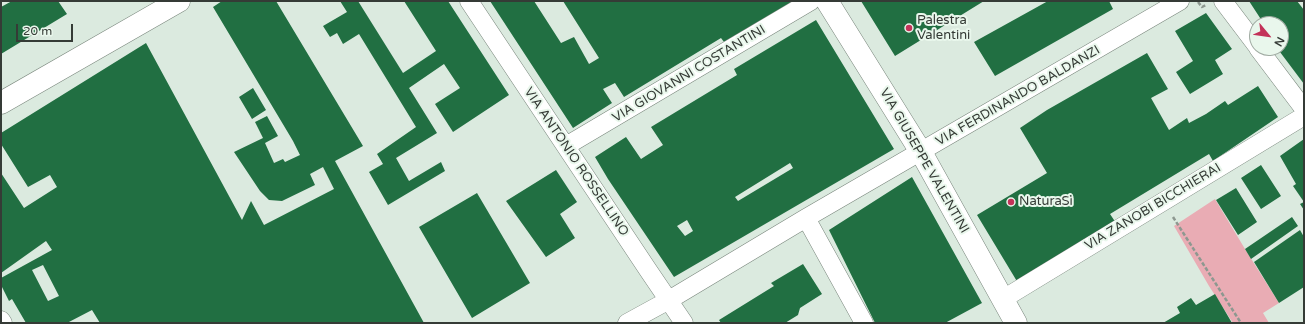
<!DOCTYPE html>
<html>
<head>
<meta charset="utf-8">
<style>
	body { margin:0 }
	#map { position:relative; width:1305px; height:324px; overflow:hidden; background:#dbeadf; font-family:"Varela Round",sans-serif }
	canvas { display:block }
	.frame { position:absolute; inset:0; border:2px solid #353b36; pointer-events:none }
	.north { position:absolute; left:1249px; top:16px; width:40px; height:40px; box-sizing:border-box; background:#e9f7ec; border:1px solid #a1aca3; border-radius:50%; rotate:119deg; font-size:11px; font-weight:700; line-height:16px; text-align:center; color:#353b36 }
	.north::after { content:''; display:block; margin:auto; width:14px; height:18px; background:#c33359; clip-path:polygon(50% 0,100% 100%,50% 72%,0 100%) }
	.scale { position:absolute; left:16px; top:24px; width:57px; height:18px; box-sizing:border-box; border:2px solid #353b36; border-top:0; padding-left:5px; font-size:12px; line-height:14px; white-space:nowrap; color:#353b36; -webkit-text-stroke:3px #e9f7ec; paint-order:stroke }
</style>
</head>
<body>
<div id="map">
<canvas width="1305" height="324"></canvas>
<div class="frame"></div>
<div class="north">N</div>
<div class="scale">20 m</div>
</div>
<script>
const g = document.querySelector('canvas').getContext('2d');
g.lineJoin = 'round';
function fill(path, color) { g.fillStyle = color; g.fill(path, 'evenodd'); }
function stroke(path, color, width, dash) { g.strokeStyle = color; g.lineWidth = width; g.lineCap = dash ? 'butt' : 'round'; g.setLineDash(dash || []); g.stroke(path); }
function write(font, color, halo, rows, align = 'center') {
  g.font = font + ' "Varela Round",sans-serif'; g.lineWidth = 4; g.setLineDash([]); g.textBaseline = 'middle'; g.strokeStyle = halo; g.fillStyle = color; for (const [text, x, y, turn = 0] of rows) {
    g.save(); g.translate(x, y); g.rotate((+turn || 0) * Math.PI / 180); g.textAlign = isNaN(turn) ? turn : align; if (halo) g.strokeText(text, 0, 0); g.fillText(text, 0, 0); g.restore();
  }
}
const green = new Path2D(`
	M1215,199l30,50 34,54 -16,10 6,10h-36l-24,-37 -35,-60z`);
const building = new Path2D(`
	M12,1h46l9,13 -66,40v-47z
	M222,1h54l87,145 -28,15 89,162h-324l-8,-13 -25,13h-41l-14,-24 -3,2 -8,-16v-7l51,-28 -6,-9 -45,32v-100l23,35 33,-21 -7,-12 -22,12 -27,-43v-11l145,-90 96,177 9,-19 13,24 70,-36 -11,-22 -13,7 5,11 -33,16 -13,-1 -9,-9 -26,-39 29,-14 -8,-16 12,-6 11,20 -13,7 9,20 9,-4 2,3 15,-7 -7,-14 -80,-134zM43,265l16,31 -11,5 -16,-31z
	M340,1h18l45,72 33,-22 -32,-50h44l61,94 -56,37 -18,-28 25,-16 -16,-24 -35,24 28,45 -41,25 13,23 32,-19 4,9 -57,34 -19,-33 14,-8 -6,-10 39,-27 -57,-93 -16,10 -6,-11 -7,4 -7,-11 24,-14z
	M490,1h44l27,42 13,-6 15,27 10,-6 -36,-57h233l-72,41 -3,-4 -97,59 -9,-14 -12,6 9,14 -39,25z
	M861,1h123l-89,55z
	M1048,1h61l4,8 -118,67 -21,-34z
	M1249,1h48l7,9v74l-27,-36h4v-24h-17z
	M1206,13l26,36 -17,11 8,14 -33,20 -14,-22 17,-11 -18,-30z
	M816,20l78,129 -220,128 -66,-98 -13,-22 31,-20 15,22 22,-14 -12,-18 86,-52 -3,-6zM790,163l3,5 -55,33 -3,-4zM687,220l6,11 -8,5 -8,-10z
	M1147,53l21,36 -17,9 18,32 18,-12 2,5 17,-9 19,-13 3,4 30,-19 20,31 -65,44 -4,-7 -99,60 6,9 -98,60 -41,-68 70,-42 -27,-45 27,-18z
	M253,88l13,22 -14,9 -13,-22z
	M1304,139v71l-4,-6 4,-2 -11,-16 3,-2 -16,-28z
	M1261,165l20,31 -20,13 -20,-31z
	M556,170l21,32 -17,12 15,24 -29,19 -40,-56z
	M912,177l70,126 -37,20h-70l-46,-93z
	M1236,188l21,34 -19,13 -22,-35z
	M477,193l53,90 -58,35 -53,-91z
	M1292,217l6,9 -47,33 -6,-10z
	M1300,230l4,7v50l-25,16 -25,-41z
	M803,264l19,30 -22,14 -2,7 -13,8h-64l-2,-3 55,-34 -3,-3z
	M1215,294l17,29h-69l17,-10 -3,-6 14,-9 5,7z`);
const path = new Path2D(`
	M1198,2l4,5 4,-2
	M1173,217l68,106`);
const minor = new Path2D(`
	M469,1l179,269 36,53
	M1223,1l34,45
	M1258,48l46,61
	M566,146l245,-145
	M806,218l58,105
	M1003,299l301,-183
	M1,320l2,3
	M627,323l42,-23 137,-82 374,-217`);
const tertiary = new Path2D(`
	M827,1l94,151 95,171
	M1,103l178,-102`);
const markers = [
	[909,28,4,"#c33359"],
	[1011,202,4,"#c33359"]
];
const poiNames = [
	["Palestra",917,21],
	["Valentini",917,36],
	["NaturaSì",1019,202]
];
const streetNames = [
	["VIA GIOVANNI COSTANTINI",689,74,-31],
	["VIA FERDINANDO BALDANZI",1018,96,-30],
	["VIA GIUSEPPE VALENTINI",924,161,60],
	["VIA ANTONIO ROSSELLINO",576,162,56],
	["VIA ZANOBI BICCHIERAI",1153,207,-31]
];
fill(green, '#e9acb4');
fill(building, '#216f42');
stroke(minor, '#78857b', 19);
stroke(tertiary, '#78857b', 23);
stroke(path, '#8d9890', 2.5, [4, 2]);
stroke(minor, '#fff', 18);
stroke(tertiary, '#fff', 22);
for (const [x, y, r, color] of markers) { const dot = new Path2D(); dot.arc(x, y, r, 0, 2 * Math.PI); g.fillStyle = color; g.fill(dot); stroke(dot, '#e9f7ec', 1.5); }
write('13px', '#353b36', '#e9f7ec', poiNames, 'left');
write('13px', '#353b36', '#e9f7ec', streetNames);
</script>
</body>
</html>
